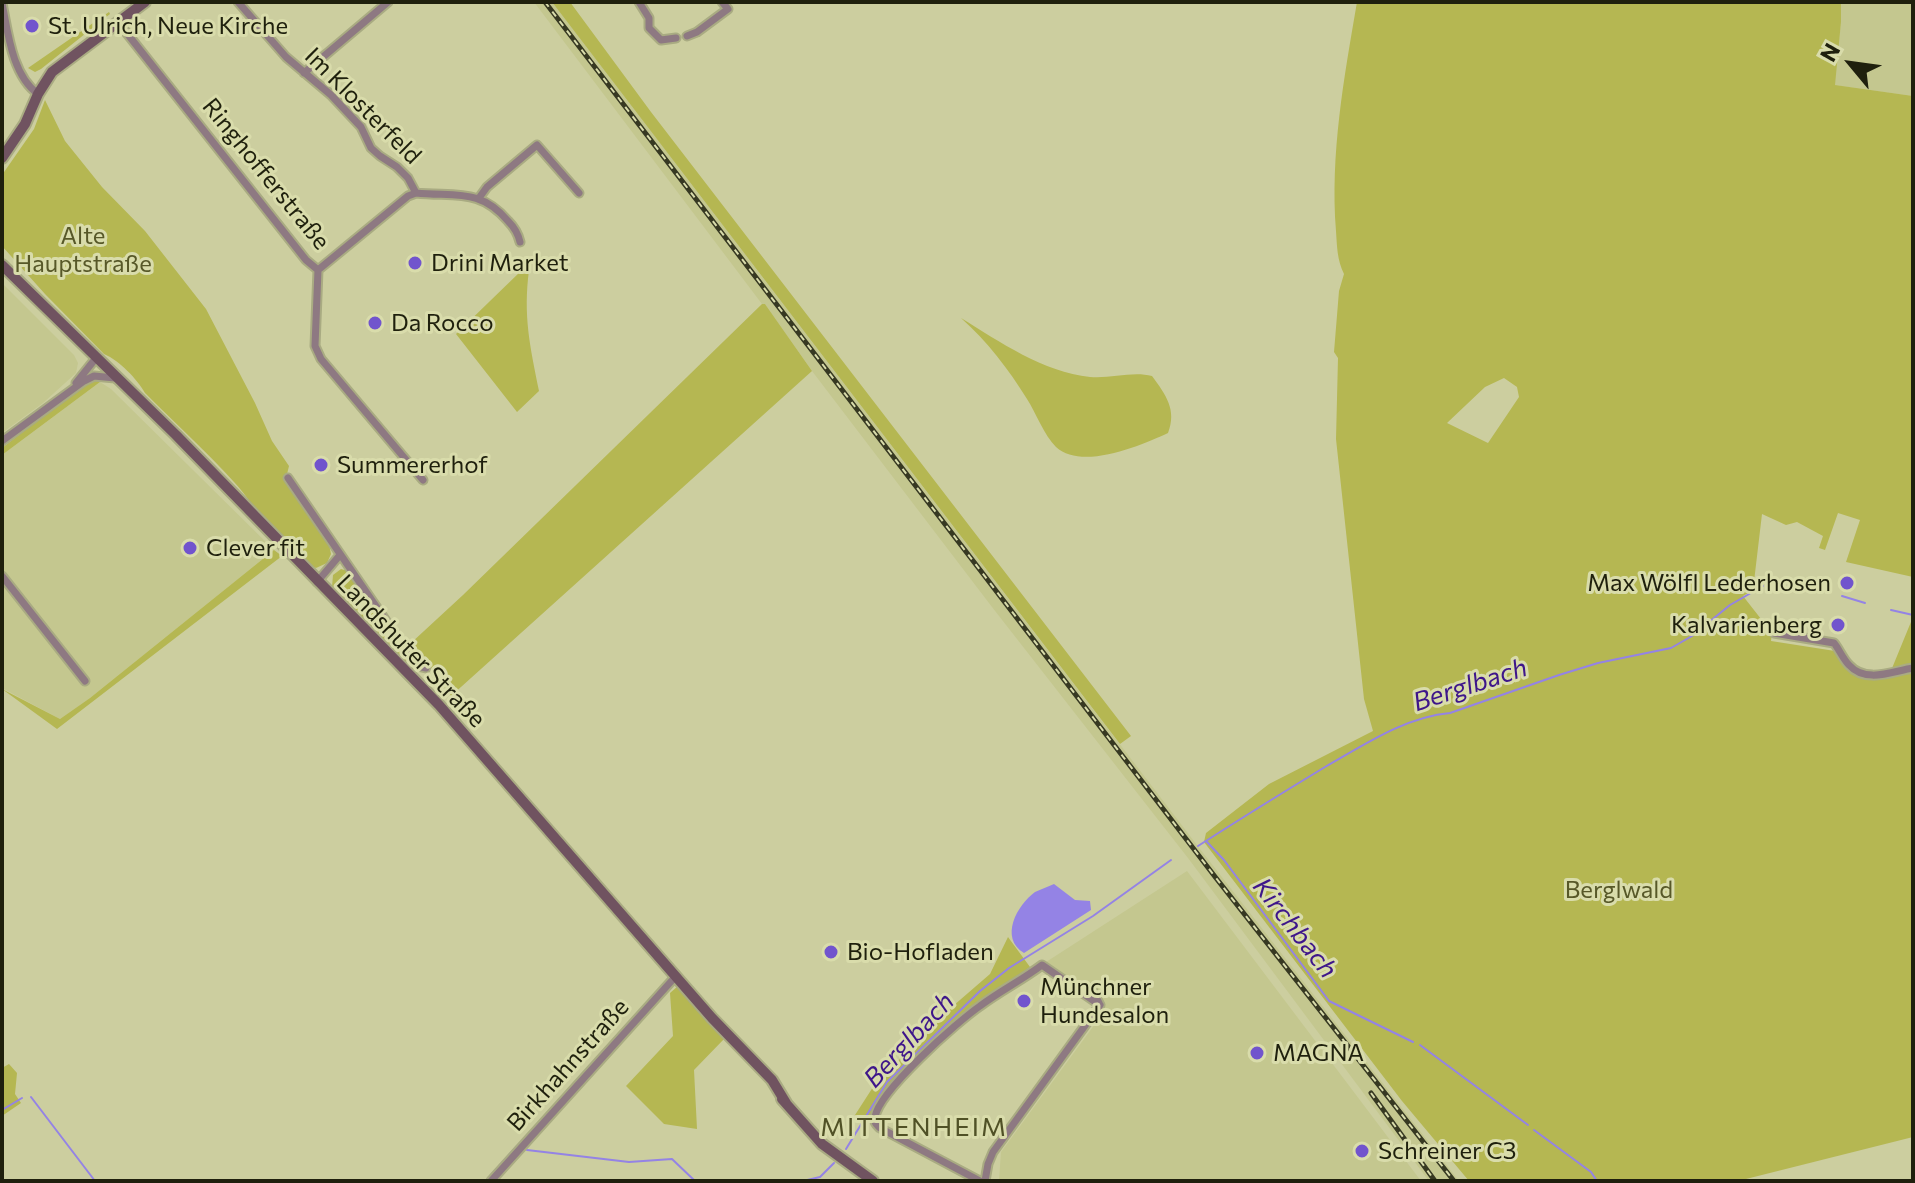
<!DOCTYPE html>
<html>
<head>
<meta charset="utf-8">
<style>
	body { margin:0 }
	#map { position:relative; width:1915px; height:1183px; overflow:hidden; background:#ccce9f; font-family:Commissioner,sans-serif }
	canvas { display:block }
	.frame { position:absolute; inset:0; border:4px solid #1f200d; pointer-events:none }
	.north { position:absolute; left:1811px; top:24px; width:80px; height:80px; -webkit-text-stroke:6px #d9dcab; paint-order:stroke; rotate:299deg; font-size:22px; font-weight:700; line-height:32px; text-align:center; color:#1f200d }
	.north::after { content:''; display:block; margin:auto; width:28px; height:36px; background:#1f200d; clip-path:polygon(50% 0,100% 100%,50% 72%,0 100%) }
</style>
</head>
<body>
<div id="map">
<canvas width="1915" height="1183"></canvas>
<div class="frame"></div>
<div class="north">N</div>
</div>
<script>
const g = document.querySelector('canvas').getContext('2d');
g.lineJoin = 'round';
function fill(path, color) { g.fillStyle = color; g.fill(path, 'evenodd'); }
function stroke(path, color, width, dash) { g.strokeStyle = color; g.lineWidth = width; g.lineCap = dash ? 'butt' : 'round'; g.setLineDash(dash || []); g.stroke(path); }
function write(font, color, halo, rows, align = 'center') {
  g.font = font + ' Commissioner,sans-serif'; g.lineWidth = 6; g.setLineDash([]); g.textBaseline = 'middle'; g.strokeStyle = halo; g.fillStyle = color; for (const [text, x, y, turn = 0] of rows) {
    g.save(); g.translate(x, y); g.rotate((+turn || 0) * Math.PI / 180); g.textAlign = isNaN(turn) ? turn : align; if (halo) g.strokeText(text, 0, 0); g.fillText(text, 0, 0); g.restore();
  }
}
const built = new Path2D(`
	M534,2h18l648,847 259,332h-30l-241,-323 -196,-251 -180,-236 -47,-67h-3z
	M1841,2h72v94l-79,-11 7,-63z
	M2,283l72,72 4,8 -2,10 -33,30 -41,30z
	M100,382l11,7 163,161 -184,148 -30,21 -58,-31v-233z
	M1187,871l234,310h-422l2,-29 105,-143 -63,-45z`);
const green = new Path2D(`
	M552,2h18l81,110 480,624 -11,8z
	M1357,2h484v20l-6,63 78,11v481l-67,-15 14,-42 -22,-7 -13,37 -6,-2 4,-12 -26,-14 -11,3 -24,-11 -9,76 -10,6 29,37 -1,8 64,10c15,22 26,26 53,27l25,-61v520l-175,44h-269l-67,-80 -198,-259 2,-9 63,-49 104,-53 -9,-32 -28,-260 2,-81 -4,-6 5,-61 5,-17c-7,-14 -7,-28 -8,-43 -6,-77 8,-153 21,-229zM1504,378l13,9 2,10 -31,46 -41,-20 38,-36z
	M109,12l1,2 -69,55 -6,3 -7,-4z
	M45,100l20,41 37,46 43,44 61,78 49,94 17,38 17,25 -4,16 44,62 2,10 -4,9 -11,5c-34,-14 -58,-60 -82,-86 -28,-31 -59,-59 -89,-89 -8,-14 -25,-32 -41,-39l-59,-60 -43,-48v-71l32,-46z
	M522,270h7c-6,46 1,76 10,121l-22,21 -61,-78z
	M762,304h3l47,67 -361,325 -40,-53 52,-48z
	M961,318c39,24 82,54 129,59 20,2 42,-6 62,-1 14,19 25,34 16,57 -26,12 -86,38 -112,14 -12,-12 -20,-34 -29,-48 -18,-29 -40,-58 -66,-81z
	M96,381l4,1 -98,73v-7l84,-65z
	M274,550l8,6 -225,173 -55,-40 58,30 30,-21z
	M341,569l7,2 61,89 -4,2 -64,-63 -9,-12 1,-12z
	M1008,937l22,30 -64,46 -86,88 -12,22 -13,-8 20,-31 78,-78 37,-32z
	M678,986l46,53 -30,31 3,59 -33,-5 -38,-38 47,-50 -3,-43z
	M9,1064l8,9 -2,21 6,9 -19,13v-48z`);
const water = new Path2D(`
	M1054,884l21,16 15,1 1,9 -67,43c-25,-15 -7,-48 11,-61 6,-3 13,-5 19,-8z`);
const stream = new Path2D(`
	M1842,596l23,7
	M1891,610l22,5
	M1207,842l17,18 105,141 84,41
	M1198,846c42,-27 84,-53 127,-79 39,-22 80,-50 125,-54l109,-38 39,-12 73,-15 21,-12 38,-31 33,-19
	M1420,1045l108,80
	M31,1097l64,84
	M2,1110l20,-12
	M1534,1130l57,42 6,9
	M846,1149l41,-67 93,-91 29,-23 84,-52 78,-56
	M527,1150l102,12 43,-3 23,22
	M486,1181l31,-35
	M803,1181l17,-4 14,-14`);
const minor = new Path2D(`
	M238,2l48,55 45,38 30,32 10,21 9,8 17,11 11,11 8,15
	M639,2l10,16v10l12,12 15,-2
	M2,3c6,30 10,72 36,91
	M118,22l188,238 12,10
	M687,36l10,-4 31,-23 -6,-7
	M304,73l84,-71
	M416,193c40,4 64,-5 92,28 7,7 10,12 12,21
	M479,198l8,-11 50,-42 42,48
	M318,270l-3,76 6,13 102,121
	M318,270l90,-74 8,-3
	M76,383l20,-25
	M2,441l82,-60 10,-5 21,2
	M288,478l129,188 9,2
	M2,576l83,105
	M317,582l23,-27
	M1774,633l60,10c5,6 9,16 15,22 17,19 44,6 64,3
	M1091,988l8,15
	M491,1181l185,-205
	M980,1181l-100,-53c-4,-4 -6,-5 -5,-11 4,-26 82,-95 105,-111 20,-15 42,-26 62,-41l58,40
	M985,1181l3,-17 5,-12 107,-147`);
const secondary = new Path2D(`
	M2,158l23,-34 13,-30 14,-22 93,-70
	M2,265l174,170 263,270 273,313 60,62 14,23
	M782,1099l40,45 51,37`);
const rail = new Path2D(`
	M545,2l671,876 238,303
	M1371,1093l64,88`);
const markers = [
	[32,26,8,"#7154cd"],
	[415,263,8,"#7154cd"],
	[375,323,8,"#7154cd"],
	[321,465,8,"#7154cd"],
	[190,548,8,"#7154cd"],
	[1847,583,8,"#7154cd"],
	[1838,625,8,"#7154cd"],
	[831,952,8,"#7154cd"],
	[1024,1001,8,"#7154cd"],
	[1257,1053,8,"#7154cd"],
	[1362,1151,8,"#7154cd"]
];
const poiNames = [
	["St. Ulrich, Neue Kirche",48,26],
	["Drini Market",431,263],
	["Da Rocco",391,323],
	["Summererhof",337,465],
	["Clever fit",206,548],
	["Max Wölfl Lederhosen",1831,583,"right"],
	["Kalvarienberg",1822,625,"right"],
	["Bio-Hofladen",847,952],
	["Münchner",1040,987],
	["Hundesalon",1040,1015],
	["MAGNA",1273,1053],
	["Schreiner C3",1378,1151]
];
const streetNames = [
	["Im Klosterfeld",363,106,45],
	["Ringhofferstraße",266,174,51],
	["Landshuter Straße",411,651,46],
	["Birkhahnstraße",568,1065,-48]
];
const parkNames = [
	["Alte",83,236],
	["Hauptstraße",83,264],
	["Berglwald",1619,890]
];
const waterNames = [
	["Berglbach",1470,685,-18],
	["Kirchbach",1295,928,52],
	["Berglbach",909,1040,-47]
];
const neighbourhoodNames = [
	["MITTENHEIM",914,1127]
];
fill(built, '#c4c78f');
fill(green, '#b5b752');
fill(water, '#9483e5');
stroke(stream, '#9483e5', 2);
stroke(minor, '#a9ab82', 11);
stroke(secondary, '#a9ab82', 14);
stroke(minor, '#8e7982', 7);
stroke(secondary, '#705360', 10);
stroke(rail, '#373922', 5);
stroke(rail, '#d9dcab', 2, [6]);
for (const [x, y, r, color] of markers) { const dot = new Path2D(); dot.arc(x, y, r, 0, 2 * Math.PI); g.fillStyle = color; g.fill(dot); stroke(dot, '#d9dcab', 3); }
write('24px', '#1f200d', '#d9dcab', poiNames, 'left');
write('24px', '#1f200d', '#d9dcab', streetNames);
write('24px', '#575828', '#d9dcab', parkNames);
write('italic 26px', '#3e168a', '#d9dcab', waterNames);
g.letterSpacing = '2px';
write('26px', '#505126', '#d9dcab', neighbourhoodNames);
g.letterSpacing = '0px';
</script>
</body>
</html>
